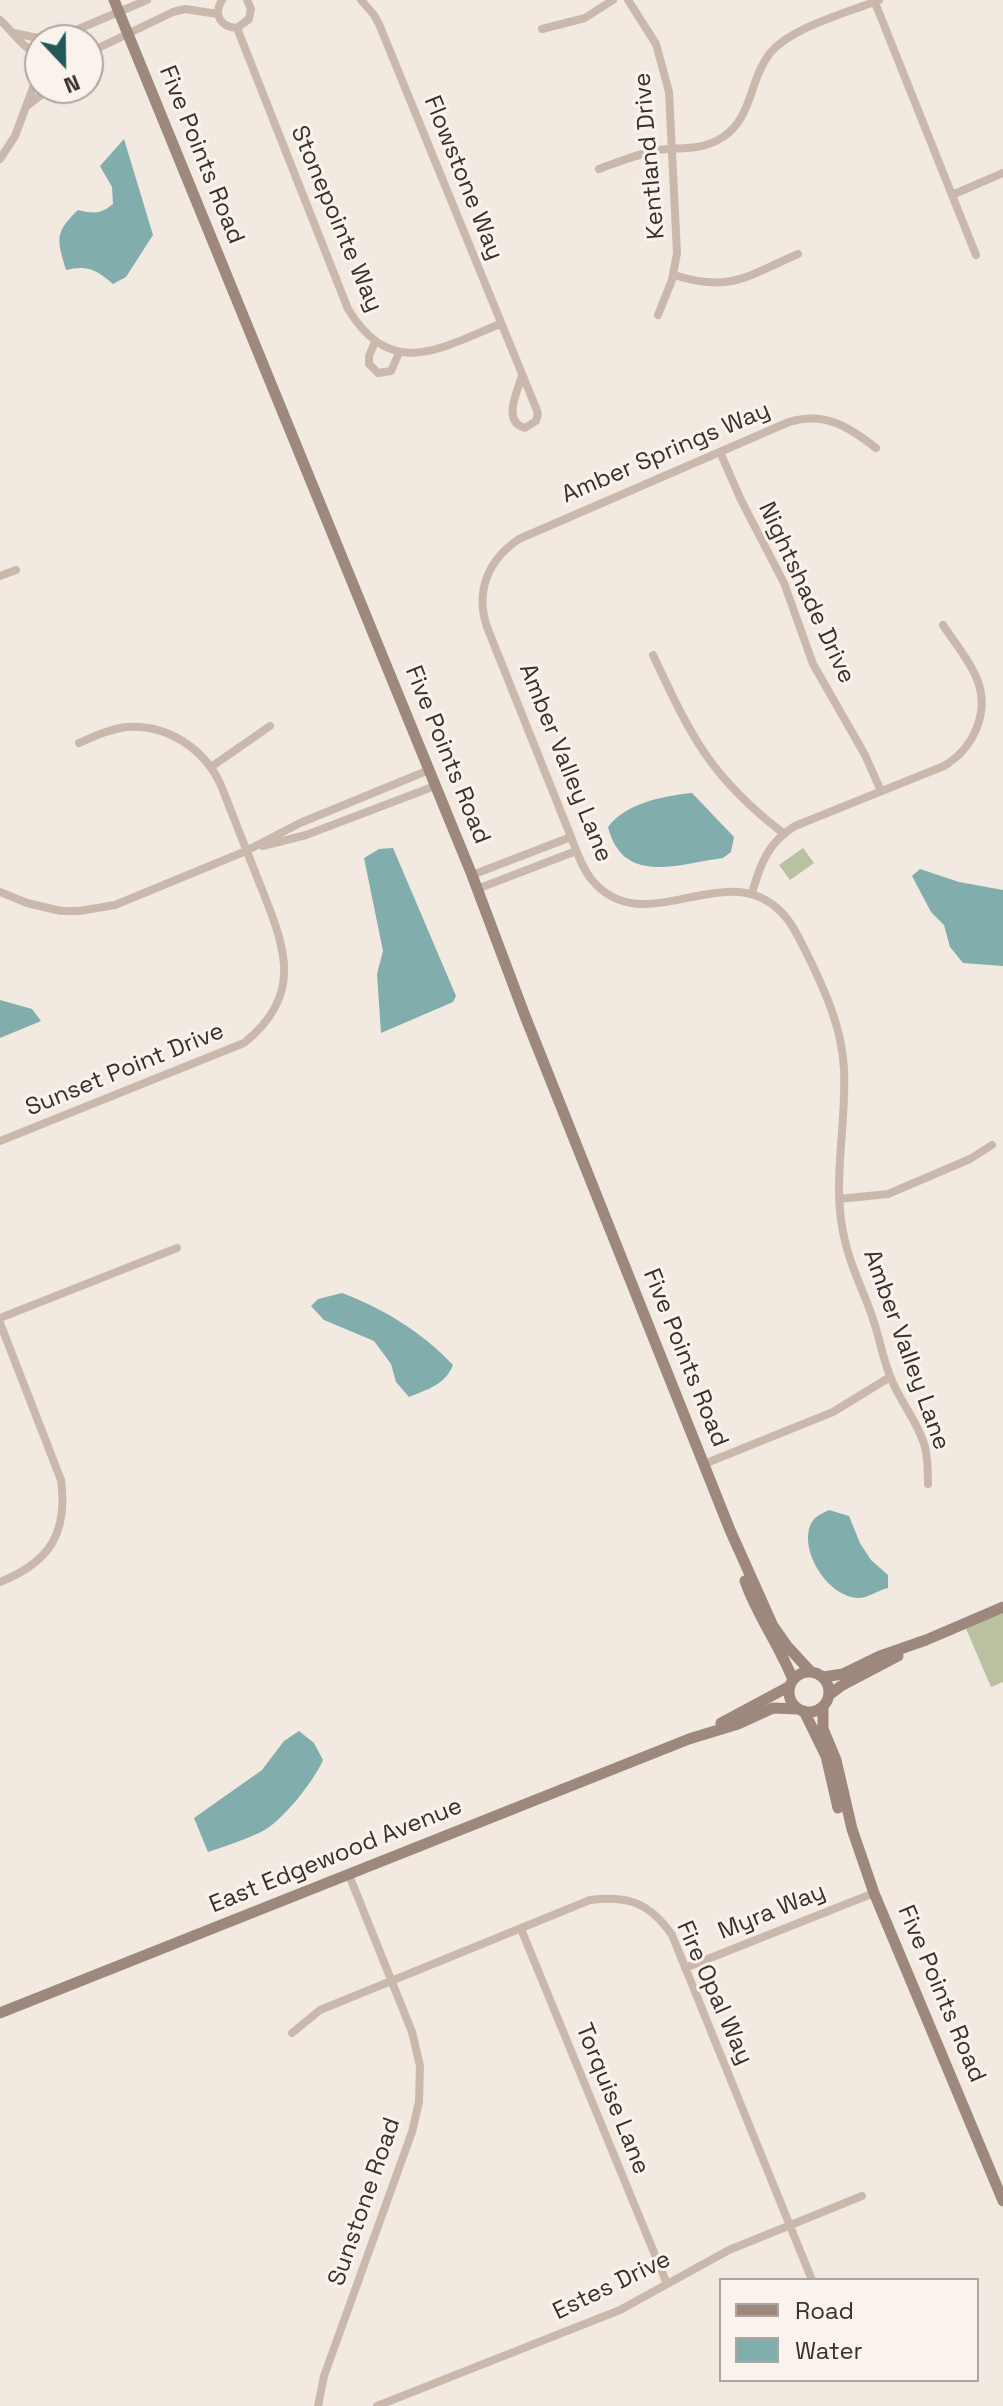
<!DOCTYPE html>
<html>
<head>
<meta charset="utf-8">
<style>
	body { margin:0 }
	#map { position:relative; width:1003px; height:2406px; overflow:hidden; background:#f2e9e1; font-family:"Space Grotesk",sans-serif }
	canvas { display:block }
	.legend { position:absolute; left:719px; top:2278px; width:260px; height:104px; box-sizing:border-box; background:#faf3ed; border:2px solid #ada59f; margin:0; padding:10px 14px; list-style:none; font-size:24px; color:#392f2b }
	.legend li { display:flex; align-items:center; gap:16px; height:40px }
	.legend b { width:40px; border:2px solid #ada59f }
	.north { position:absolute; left:24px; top:24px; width:80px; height:80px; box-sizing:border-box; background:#faf3ed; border:2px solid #ada59f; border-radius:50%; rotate:158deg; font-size:22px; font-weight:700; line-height:32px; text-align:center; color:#392f2b }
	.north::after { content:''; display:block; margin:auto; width:28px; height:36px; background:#235858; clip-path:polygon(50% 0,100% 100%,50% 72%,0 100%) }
</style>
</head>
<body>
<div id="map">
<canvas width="1003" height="2406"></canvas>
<ul class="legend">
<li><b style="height:10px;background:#9e887e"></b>Road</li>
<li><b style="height:22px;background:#81aeac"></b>Water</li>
</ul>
<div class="north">N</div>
</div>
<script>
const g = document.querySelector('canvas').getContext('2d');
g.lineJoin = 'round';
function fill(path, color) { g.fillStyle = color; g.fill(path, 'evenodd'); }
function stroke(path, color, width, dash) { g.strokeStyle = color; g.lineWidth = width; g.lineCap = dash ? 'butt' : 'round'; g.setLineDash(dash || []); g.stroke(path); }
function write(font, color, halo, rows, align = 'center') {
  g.font = font + ' "Space Grotesk",sans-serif'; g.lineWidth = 6; g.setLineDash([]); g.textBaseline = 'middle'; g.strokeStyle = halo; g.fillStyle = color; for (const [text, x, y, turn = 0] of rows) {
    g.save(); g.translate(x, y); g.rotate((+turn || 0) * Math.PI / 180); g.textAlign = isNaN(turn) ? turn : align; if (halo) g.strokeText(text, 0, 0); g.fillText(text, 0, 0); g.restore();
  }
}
const green = new Path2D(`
	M803,848l11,15 -24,17 -11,-15z
	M1003,1607v75l-12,5 -27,-63z`);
const water = new Path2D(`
	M124,139l29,96 -27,42 -13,7c-17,-15 -26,-19 -47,-14 -9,-31 -12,-37 12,-60 15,4 23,4 35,-6l-1,-17 -12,-21z
	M692,793l42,44 -3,15 -8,6c-45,6 -100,28 -115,-31 18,-24 55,-31 84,-34z
	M393,848l63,148 -3,6 -72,31 -4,-59 6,-23 -19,-93 15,-9z
	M920,869l39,13 44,8v76l-40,-3 -13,-16 -6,-22 -13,-13 -19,-36z
	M0,1000l32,9 9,12 -41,17z
	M342,1293c42,16 80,39 111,72 -8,20 -25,24 -44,32l-13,-15 -5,-18 -17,-23 -50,-21 -13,-14 7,-7z
	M829,1510l20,6 11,27 11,17 17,15v13c-10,2 -19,10 -30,10 -29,-1 -58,-45 -48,-72 3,-9 11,-12 19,-16z
	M299,1731l15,12 9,17c-9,21 -41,62 -62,72 -17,8 -35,14 -53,20l-14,-34 68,-48 22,-29z`);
const street = new Path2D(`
	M222,0c-9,14 -2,27 15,28l12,-9 2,-10 -4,-9
	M361,0l13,15 5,9 157,384 2,6 -2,7 -11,7c-23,-6 -8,-36 -3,-52
	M628,0l28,44 13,48 8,161 -5,27 -14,35
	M874,0l102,255
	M0,20c14,13 23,28 40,36
	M237,28l111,281c43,71 91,40 152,15
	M542,29l43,-11 28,-18
	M14,33l24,5h19l90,-38
	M88,53l85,-41 12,-3 33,5
	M28,105l22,-17
	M0,159l15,-23 25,-67
	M599,169c19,-7 39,-15 59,-19 23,-3 44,1 65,-13 30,-20 26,-57 47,-84 22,-26 77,-40 109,-53
	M952,195l51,-22
	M674,275c56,18 73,1 124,-21
	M375,342l-6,14v8l9,9 13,-2 8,-18
	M876,448c-27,-21 -51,-37 -87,-26l-270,117c-31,21 -44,52 -32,88l84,210c6,15 11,31 21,43 51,62 131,-22 186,29 15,13 23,34 32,51 17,35 32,70 34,109 3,59 -14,118 2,176 6,25 19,49 27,74 7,20 10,43 20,64 9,21 26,41 32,64 3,12 3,25 3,37
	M720,452l21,48 43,83 29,81 52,91 16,36
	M0,576l16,-6
	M653,655c38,81 57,122 130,178
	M211,767l59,-41
	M263,846l43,-11 129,-49
	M472,875l99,-38
	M477,889l99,-38
	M0,892l27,11 34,8h18l36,-6 131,-54 54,-28 129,-53
	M752,893c8,-28 16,-51 43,-67l149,-60c30,-18 46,-54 33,-87 -8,-20 -23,-37 -34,-54
	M0,1141l244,-98c62,-50 40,-98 15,-161 -13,-33 -26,-66 -39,-99 -17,-35 -53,-59 -93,-56 -17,2 -32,9 -48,16
	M839,1199l49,-5 82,-35 22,-14
	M0,1318l177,-70
	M0,1323l61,157c7,53 -11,82 -61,102
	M704,1464l129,-52 57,-35
	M521,1929l146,355
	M685,1968l189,-75
	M292,2033l28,-23 270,-110c38,-5 60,3 82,35l140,345
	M318,2406l6,-30 88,-244 7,-30 1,-36 -8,-34 -63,-157
	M377,2406l243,-96 109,-60 133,-54`);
const secondary = new Path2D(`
	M114,0l358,875 53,141 205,514 43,96 14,20 24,26
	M745,1581c13,37 34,63 48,99
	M789 1692a20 20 0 1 1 40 0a20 20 0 1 1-40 0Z
	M823,1677l20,-3 37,-18 46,-16 77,-33
	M829,1695l12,-9 57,-30
	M823,1707v22l13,31 16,69 22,64 129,308
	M804,1711l22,45 12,52
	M721,1723l69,-37
	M0,2013l689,-274 49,-15 35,-16 25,1`);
const streetNames = [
	["Five Points Road",201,155,68],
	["Kentland Drive",650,156,-95],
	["Flowstone Way",463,178,68],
	["Stonepointe Way",336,219,67],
	["Amber Springs Way",666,453,-23],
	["Nightshade Drive",806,593,65],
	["Five Points Road",447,755,68],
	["Amber Valley Lane",565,763,68],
	["Sunset Point Drive",125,1070,-22],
	["Amber Valley Lane",906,1350,70],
	["Five Points Road",685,1358,68],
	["East Edgewood Avenue",336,1856,-22],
	["Myra Way",772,1912,-22],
	["Fire Opal Way",714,1993,66],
	["Five Points Road",941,1994,67],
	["Torquise Lane",612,2099,68],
	["Sunstone Road",365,2202,-71],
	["Estes Drive",612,2286,-26]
];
fill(green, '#b9c1a1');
fill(water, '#81aeac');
stroke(street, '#cab8ad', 8);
stroke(secondary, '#9e887e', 11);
write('24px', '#392f2b', '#faf3ed', streetNames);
</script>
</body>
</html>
